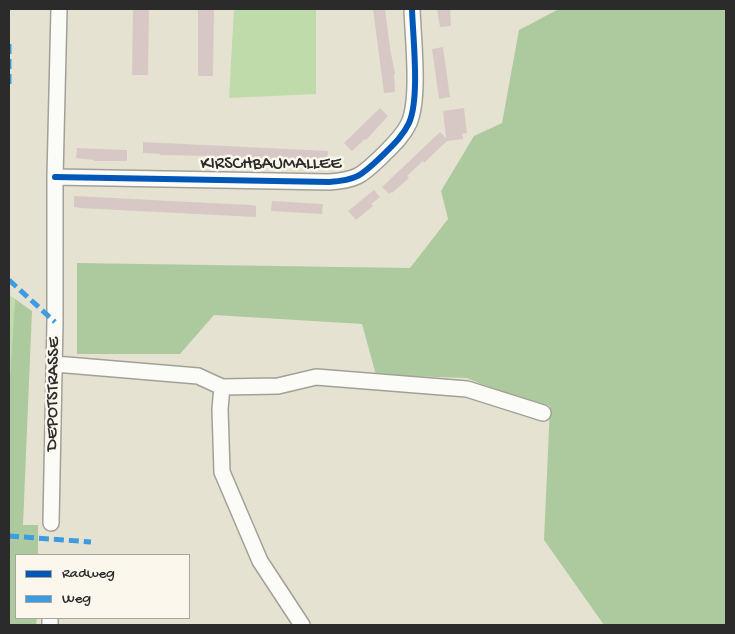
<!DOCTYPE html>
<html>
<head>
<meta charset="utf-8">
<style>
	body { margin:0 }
	#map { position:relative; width:735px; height:634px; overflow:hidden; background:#e6e2d2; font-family:"Gochi Hand",sans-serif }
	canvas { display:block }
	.frame { position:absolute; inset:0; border:10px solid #2b2b2b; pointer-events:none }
	.legend { position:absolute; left:15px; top:554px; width:175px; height:65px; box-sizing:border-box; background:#fbf7ec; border:1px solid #a8a59f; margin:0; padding:6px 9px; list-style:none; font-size:15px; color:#2b2b2b }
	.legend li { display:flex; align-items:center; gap:10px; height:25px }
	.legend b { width:25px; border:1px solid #a8a59f }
</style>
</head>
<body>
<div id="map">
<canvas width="735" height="634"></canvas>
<div class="frame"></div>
<ul class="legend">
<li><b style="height:6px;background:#0057b8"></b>Radweg</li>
<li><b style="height:6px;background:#3d9ce1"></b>Weg</li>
</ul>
</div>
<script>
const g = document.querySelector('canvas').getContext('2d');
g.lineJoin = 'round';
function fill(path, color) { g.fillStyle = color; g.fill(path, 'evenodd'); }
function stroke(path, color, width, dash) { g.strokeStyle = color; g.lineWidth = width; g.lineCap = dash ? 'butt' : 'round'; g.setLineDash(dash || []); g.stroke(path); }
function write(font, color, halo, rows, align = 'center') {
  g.font = font + ' "Gochi Hand",sans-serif'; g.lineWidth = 5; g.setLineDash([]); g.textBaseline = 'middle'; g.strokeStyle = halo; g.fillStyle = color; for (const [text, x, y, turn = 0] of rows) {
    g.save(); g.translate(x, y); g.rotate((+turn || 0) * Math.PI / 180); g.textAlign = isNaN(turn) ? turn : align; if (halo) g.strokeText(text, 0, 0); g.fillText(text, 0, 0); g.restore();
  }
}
const green = new Path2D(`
	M234,9h82v85l-87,4z
	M9,295l6,4 -6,93z`);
const forest = new Path2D(`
	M559,9h167v616h-122l-60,-85 6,-134 -50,-14 -33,-14 -91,-3 -14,-51 -148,-9 -34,39h-103v-91l333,5 38,-49 -7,-28 33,-55 28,-13 17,-93z
	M15,299l17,12 -9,214h15v30h-22v63h21l-1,7h-27v-233z`);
const building = new Path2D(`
	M133,9h16l-1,66h-16z
	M198,9h16l-1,67h-15z
	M373,9h12l5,39 5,26h-1l1,18 -11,1z
	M437,9h13l1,17 -11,1z
	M443,47l7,50 -11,2 -7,-50z
	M380,108l8,8 -22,24 -1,-1 -13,12 -8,-8z
	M464,108l3,25 -5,1 1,5 -16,2 -23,22 -1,-2 -16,15 2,2 -17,15 -1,-1 -2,2 -7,-7 58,-55 6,6 -3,-27z
	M143,142l185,9 -1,11 -20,1 -55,-4h-27v-1l-16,-2 -49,-1v-1l-17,-1z
	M77,148l50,2v11h-33v-1l-18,-2z
	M374,190l6,7 -9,7 2,2 -17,14 -8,-9z
	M74,196l176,9 6,1v11l-176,-9 -6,-1z
	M272,201l51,3 -1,10 -51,-3z`);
const minor = new Path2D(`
	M55,177l274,5c29,-2 33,-7 53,-26 10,-10 21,-20 27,-33 11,-25 4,-84 3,-114
	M55,364l143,12 24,11 -2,22 2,63 38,89 42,64
	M222,387l56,-1 38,-9 151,12 76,24
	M51,523l4,-201v-145l4,-168
	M50,625v-7`);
const quiet = new Path2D(`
	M9,44v44
	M9,280l46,42
	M9,536l82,6`);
const cycleway = new Path2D(`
	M55,177l274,5c29,-2 33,-7 53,-26 10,-10 21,-20 27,-33 11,-25 4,-84 3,-114`);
const streetNames = [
	["KIRSCHBAUMALLEE",271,165],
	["DEPOTSTRASSE",54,394,-89]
];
fill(green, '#bedba9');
fill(forest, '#adca9e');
fill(building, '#d8c8c5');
stroke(minor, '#a2a097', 18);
stroke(minor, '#fbfbf8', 15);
stroke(quiet, '#3d9ce1', 5, [10, 5]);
stroke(cycleway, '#0057b8', 6);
write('18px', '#2b2b2b', '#fbf7ec', streetNames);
</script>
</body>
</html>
